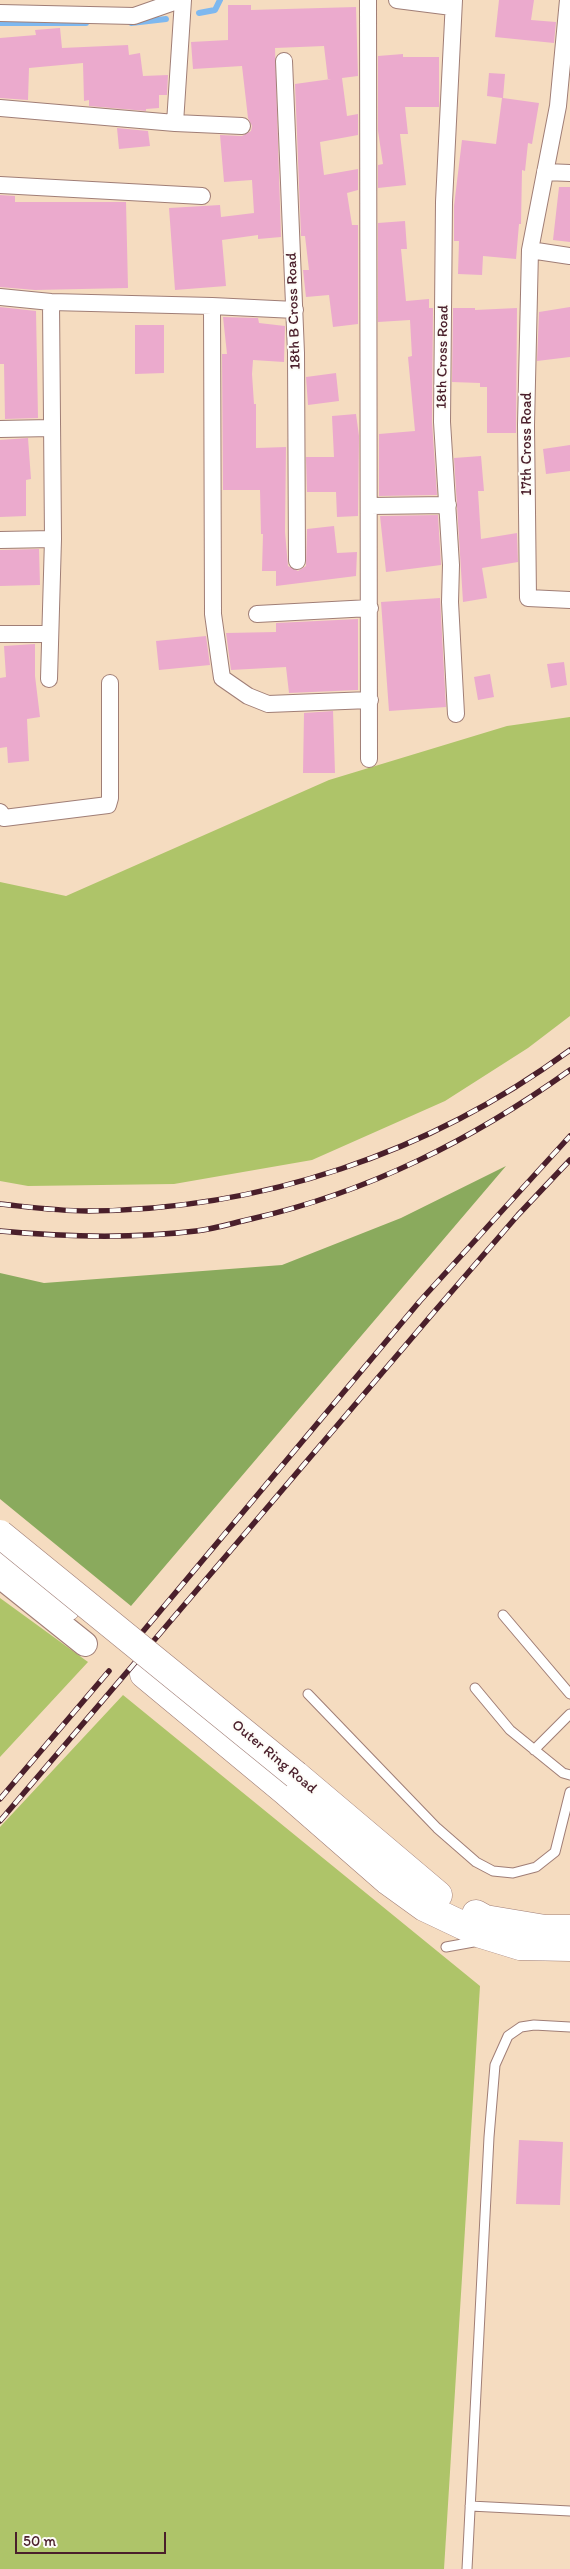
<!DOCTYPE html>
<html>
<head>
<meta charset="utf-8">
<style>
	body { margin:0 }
	#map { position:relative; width:570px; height:2569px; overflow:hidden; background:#f5dcc0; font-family:Itim,sans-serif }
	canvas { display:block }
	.scale { position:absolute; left:15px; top:2532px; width:151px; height:22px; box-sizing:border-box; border:2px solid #4a1f2b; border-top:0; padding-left:6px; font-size:15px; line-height:18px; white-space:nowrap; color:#4a1f2b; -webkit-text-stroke:4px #fdfcf7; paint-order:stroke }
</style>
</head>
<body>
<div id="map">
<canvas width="570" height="2569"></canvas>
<div class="scale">50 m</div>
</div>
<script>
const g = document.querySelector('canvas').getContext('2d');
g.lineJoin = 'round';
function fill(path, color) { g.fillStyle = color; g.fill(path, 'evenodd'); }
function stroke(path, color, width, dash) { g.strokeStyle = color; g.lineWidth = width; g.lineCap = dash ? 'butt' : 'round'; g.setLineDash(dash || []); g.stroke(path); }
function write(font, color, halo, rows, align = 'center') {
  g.font = font + ' Itim,sans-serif'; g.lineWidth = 4; g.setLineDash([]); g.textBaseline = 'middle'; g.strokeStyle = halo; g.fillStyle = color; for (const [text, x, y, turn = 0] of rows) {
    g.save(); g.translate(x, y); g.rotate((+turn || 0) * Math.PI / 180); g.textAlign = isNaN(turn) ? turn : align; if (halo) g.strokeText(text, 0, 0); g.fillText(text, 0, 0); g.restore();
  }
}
const green = new Path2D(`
	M570,717v299l-42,32 -83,53 -133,59 -138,24 -146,2 -28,-5v-299l66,14 263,-116 178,-54z
	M0,1598l88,64 -88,95z
	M123,1695l357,291 -36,583h-444v-742z`);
const forest = new Path2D(`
	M506,1166l-375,440 -131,-107v-226l44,10 238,-18 119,-47z`);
const stream = new Path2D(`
	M199,13l16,-3 5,-10
	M0,23h86
	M131,23l35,-4`);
const building = new Path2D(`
	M499,0h35l-3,20 25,2 -2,21 -59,-6z
	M228,5h23v5l105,-3 2,69 -16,2 5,38 11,-2v21l-38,7 4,33 34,-6v21l-11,3 5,32h6v99l-25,3 -4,-32 -23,2 -3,-27h6l-4,-34h-4l-6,-152 36,-5 -3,1 -4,-34 -49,2 6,189 -23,2v-4l-36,5 4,46 -51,4 -6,-82 51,-3 1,12 33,-4 -2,-33 -28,2 -4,-47 22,1 9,-5 1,-5 -4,-8 -6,-52 -49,3 -2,-27 37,-2z
	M60,28l2,20 66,-3 1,10 11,-2 3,23 25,-1 -1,20h-8v13l-13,1v2l-57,-5v-6l-5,1 -1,-38 -54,5 -1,32 -28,-2v-60l36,-3 -1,-5z
	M403,54v3h36v50h-34l3,27h-8l6,51 -28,3v-23l5,-1 -5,-33v-75z
	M489,73l16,1 -2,24 36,5 -7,41 -4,-1 -3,28 -3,-1 -1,54h-2l-3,35 -33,-3 -1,19 -24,-1 1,-33h-5v-35l8,-66 34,4 6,-46 -15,-2z
	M117,128l31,3 2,15 -31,3z
	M559,187h11v55l-17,-2z
	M0,195l15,1v6h111l2,86 -93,2 -35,-3z
	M405,221l2,28h-6l5,52 23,-2v9h4l-1,114 5,73 -58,1v-62l36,-3 -7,-74 4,-1 -2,-36 -32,2v-99z
	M0,307l36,4 2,107 -33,1 -1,-55h-4z
	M570,307v50l-33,4 2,-49z
	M453,308h22v2l42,-2 -1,125h-29v-46h-7v-4l-28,-1z
	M223,317l35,1 1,5 26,3 -1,36 -31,-2 -1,14 2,30h2v44l30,-1 -1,85 3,34 10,5 8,-5 1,-37 27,-3 3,27 20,-1 -1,24 -80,10v-15h-14l1,-37h-2l-1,-44h-37l-1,-136h5z
	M135,325h29v48l-29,1z
	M336,373l3,28 -31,4 -2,-28z
	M356,414l3,22 -1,80 -21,1 -1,-25h-29l-1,-35h28l-2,-41z
	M28,438l3,41 -5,1v36l-26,1v-77z
	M570,445v26l-24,3 -3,-25z
	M481,456l3,35h-6l3,48 36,-6 1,29 -36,6 5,30 -24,4 -9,-144z
	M438,515l3,50 -55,7 -6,-56z
	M39,549l1,36 -40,1v-36z
	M440,598l6,109 -57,4 -8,-109z
	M358,619v71l-69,3 -3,-26 -55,3 -5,-37 50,-1v-9z
	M206,636l4,29 -51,5 -3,-29z
	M35,644v32l5,41 -13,2 2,42 -21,2 -1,-16 -7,1v-70l6,-1 -2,-31z
	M564,662l3,23 -16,3 -4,-24z
	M490,674l4,23 -16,3 -4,-23z
	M333,711l2,62h-32l1,-60z
	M519,2140l44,2 -3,63 -44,-1z`);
const lane = new Path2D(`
	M503,1615l67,79
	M475,1688l35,42 53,43 7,2
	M308,1694l129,134 39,34 17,9 20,2 23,-6 19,-15 15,-60
	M534,1750l36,-36
	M446,1947l33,-6
	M470,2506l100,5
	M467,2569l22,-432 6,-72 13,-29 13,-9 13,-2 36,2`);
const street = new Path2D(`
	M183,0l-8,123 67,3
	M368,0l1,759
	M397,0l55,7
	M454,0l-10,202 -2,220 9,143 -1,37 6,112
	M568,0l-10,106 -28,144 -4,175 2,173 42,2
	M0,13l134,3 46,-16
	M284,61l12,292 1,208
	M0,108l175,15
	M545,172l25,1
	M0,185l202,11
	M530,250l40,6
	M0,297l51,5 161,4 1,308 9,64 26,18 20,8 102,-4
	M212,306l83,4
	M0,429l51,-1
	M370,506l78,-1
	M0,540l53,-1
	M257,614l113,-6
	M0,634h50
	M49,679l4,-140 -2,-237
	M0,812l4,6 104,-13 2,-7v-115`);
const secondary = new Path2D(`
	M0,1576l85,68`);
const highway = new Path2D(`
	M0,1554l67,53
	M144,1674l141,117 103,90 36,26 57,27 39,12 50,1
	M296,1775l142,120
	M476,1914l9,5 60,10h25`);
const rail = new Path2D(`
	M0,1204c29,3 58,7 87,7 174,-1 343,-58 483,-161
	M0,1231c65,6 130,8 196,0 18,-2 37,-8 55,-12 118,-27 221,-79 319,-149
	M135,1641l285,-340 150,-165
	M0,1799l109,-128
	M0,1821l434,-509 84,-97 52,-55`);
const highwayBridge = new Path2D(`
	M0,1534l296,241`);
const streetNames = [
	["18th B Cross Road",294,311,-92],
	["18th Cross Road",443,357,-89],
	["17th Cross Road",527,444,-90],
	["Outer Ring Road",274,1757,40]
];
fill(green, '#aec469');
fill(forest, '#8aaa5d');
stroke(stream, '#7eb8ef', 6);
fill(building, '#ebaacd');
stroke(lane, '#a07e76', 11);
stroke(street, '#a07e76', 18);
stroke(secondary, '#a07e76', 26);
stroke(highway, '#a07e76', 29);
stroke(lane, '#fff', 9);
stroke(street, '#fff', 16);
stroke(secondary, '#fff', 24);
stroke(highway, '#fff', 28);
stroke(rail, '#4a1f2b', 5.5);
stroke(rail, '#fdfcf7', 4, [11]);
stroke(highwayBridge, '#a07e76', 29, []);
stroke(highwayBridge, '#fff', 28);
write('15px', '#4a1f2b', '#fdfcf7', streetNames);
</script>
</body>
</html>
